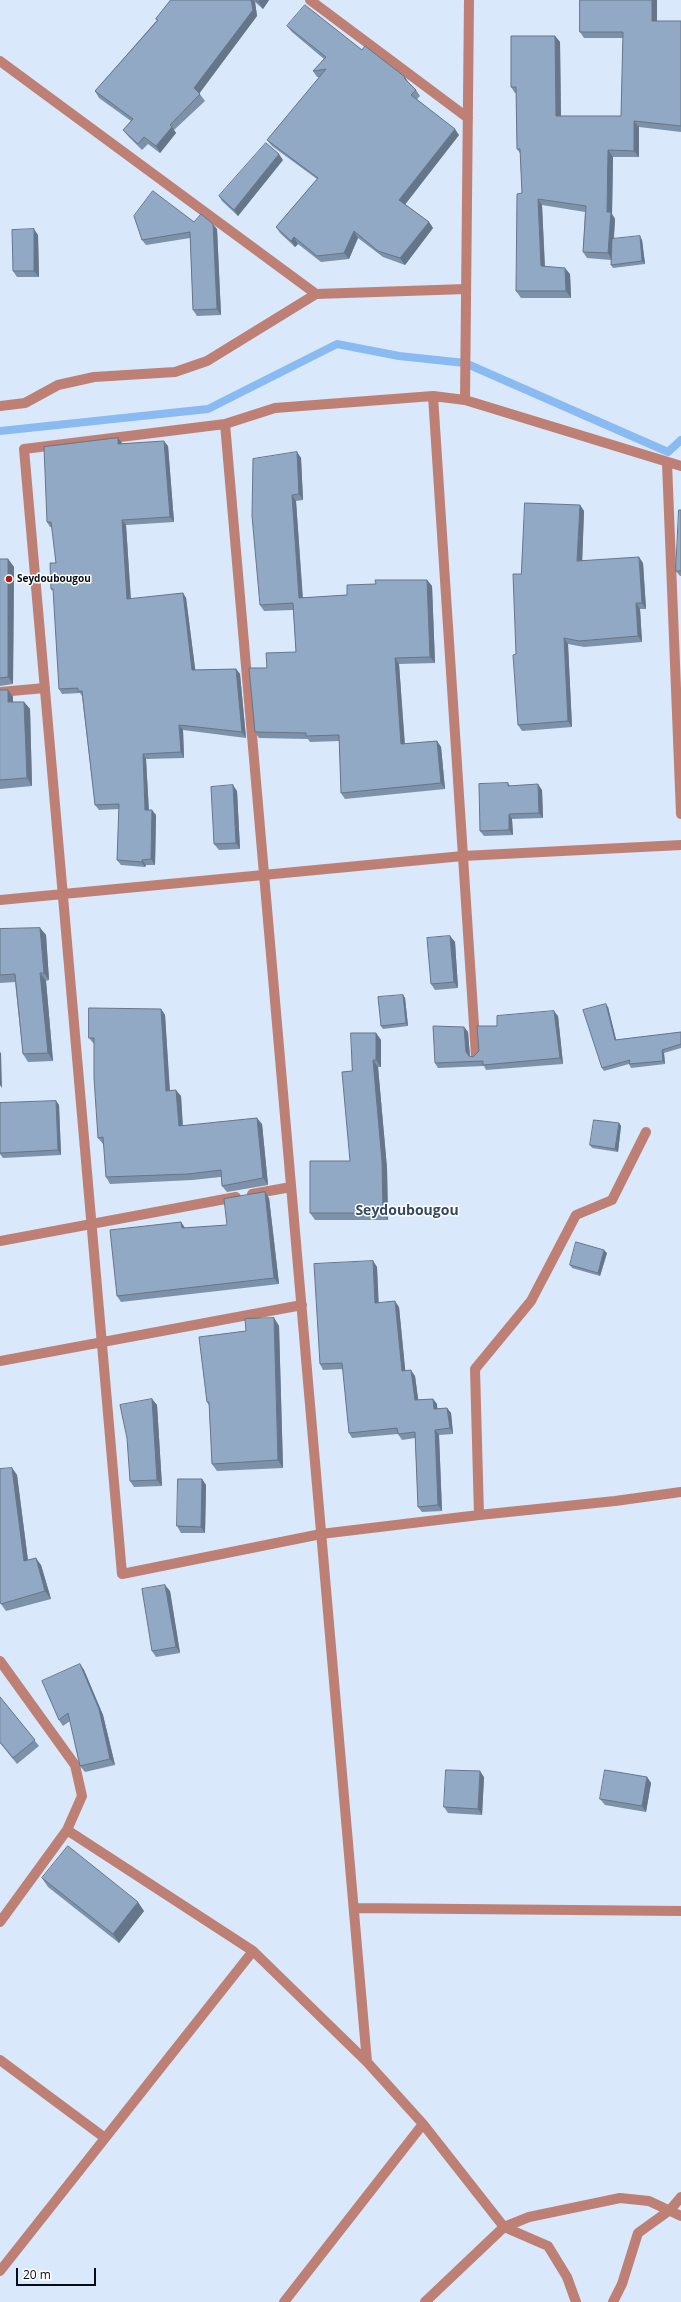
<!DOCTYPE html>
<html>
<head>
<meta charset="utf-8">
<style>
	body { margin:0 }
	#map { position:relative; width:681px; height:2302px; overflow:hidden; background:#d9e8fa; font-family:"Open Sans",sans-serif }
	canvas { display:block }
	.scale { position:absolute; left:16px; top:2268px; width:80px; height:18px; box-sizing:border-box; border:2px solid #050d16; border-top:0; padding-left:5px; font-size:12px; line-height:14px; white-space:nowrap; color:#050d16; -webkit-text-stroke:3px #fff; paint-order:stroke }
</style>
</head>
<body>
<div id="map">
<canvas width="681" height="2302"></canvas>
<div class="scale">20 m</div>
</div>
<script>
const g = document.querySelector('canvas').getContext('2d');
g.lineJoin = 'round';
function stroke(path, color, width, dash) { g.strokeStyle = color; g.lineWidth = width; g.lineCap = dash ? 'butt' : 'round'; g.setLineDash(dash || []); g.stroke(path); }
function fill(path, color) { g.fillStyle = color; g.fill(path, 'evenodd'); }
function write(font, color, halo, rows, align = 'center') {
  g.font = font + ' "Open Sans",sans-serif'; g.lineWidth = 3; g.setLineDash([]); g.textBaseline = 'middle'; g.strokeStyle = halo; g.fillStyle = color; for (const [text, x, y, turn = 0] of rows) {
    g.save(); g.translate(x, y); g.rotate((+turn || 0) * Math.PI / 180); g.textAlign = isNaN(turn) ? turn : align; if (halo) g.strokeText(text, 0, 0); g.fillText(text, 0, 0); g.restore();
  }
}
const stream = new Path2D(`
	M0,431l208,-22 129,-65 62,12 66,7 203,89 13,-12`);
const minor = new Path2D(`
	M310,0l158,118
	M0,61l316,233 150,-5
	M433,396l43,660
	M465,400l4,-400
	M0,406l25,-3 33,-18 36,-8 81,-5 32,-11 109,-67
	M225,424l142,1638
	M667,463l14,351
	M681,466l-216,-66 -32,-4 -158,12 -50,16 -201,25 98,1125 199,-40 158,-19 136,-14 66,-9
	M0,692l45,-4
	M0,900l463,-44 218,-11
	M252,1194l39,-7
	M0,1241l236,-44
	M0,1361l302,-56
	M479,1515l-4,-146 56,-68 45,-86 36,-15 34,-68
	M0,1661l75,104 7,31 -15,34 -67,92
	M67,1830l186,121 114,111 56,62 81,103 44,19 19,31 9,25
	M354,1908l327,3
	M0,2060l105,78
	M0,2271l253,-320
	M284,2302l139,-178
	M425,2302l79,-75 25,-10 91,-19 29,3 32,15
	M613,2302l9,-18 16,-51 32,-23 11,-13`);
const wall = new Path2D(`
	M171,0h98l-6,9 -8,-7 2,14 -58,77 6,8 -31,29 2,3 -16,20 -12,-9 -6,6 -14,-14 -5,-6 8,-9 -32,-23 -4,-7 62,-71 -1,-1z
	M657,21h24v111l-42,-5v30h-26l-1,57 3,5 -1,20 28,1 3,24 -32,4 -2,-3v-5l-24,-2 -4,-6 2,-40 -43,-7 3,61 25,8 1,24h-50l-5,-7 6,-98 -2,-40 -3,-4 -1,-56h-1l-4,-6 44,-51 5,6 1,74h60l2,-78h-39l-4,-6z
	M287,26l75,24 47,33 7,7 4,6 -3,3 42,36 -54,69 24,18 4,6 -28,37 -22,-8 -25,-19 -9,21 -28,3 -23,-18 -3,3 -15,-14 -4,-6 41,-48 -45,-33 -5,-6 53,-63h-3l-4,-6 11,-12 -32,-27z
	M283,160l-45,56 -16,-15 -3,-5z
	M194,222l23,7 4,86 -24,1 -4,-6 -3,-72 -44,7 -4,-5z
	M38,235l1,42h-22l-4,-6z
	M122,444l46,2 6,76 -48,3 5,74 52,-6 3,5 9,72 41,-1 4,5 6,64 -63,-8 1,28 -38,1 3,51 7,5 -1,50h-9l-1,2 -24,-2 -4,-5 2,-51 -20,1 -4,-5 -13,-109 -2,-3 -18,1 -3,-5 -5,-97 -3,-3 5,-26 -4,-36h-2l-3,-5z
	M297,452l4,6 2,42 -7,1 7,97 44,-3 29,-11 51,-4 5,6 3,77 -36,1 6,80 32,-3 4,6 4,42 -100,10 -4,-6 -2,-52 -29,1 -2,-3 -49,-1 -4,-6 12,-64 29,-16 -3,-42 -29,1 -4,-6z
	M580,505l4,6 -2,49 61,3 3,46h-6l2,33 -58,5 -16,-3 4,83 -50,4 -4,-6 -2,-71 5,-80z
	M681,510v66h-1l-4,-5z
	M0,559h8l6,8 -1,117 -13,2z
	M0,690h8l5,7v5h11l6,7 2,77 -32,3z
	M508,783l2,3 32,4 1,28 -31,1 1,16 -29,1 -4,-5z
	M237,791l3,58 -21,1 -5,-6z
	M40,928l6,7 3,45 -3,1 7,80 -25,1 -5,-8 -8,-72 -15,1v-54z
	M450,936l5,6 3,46 -23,2 -4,-6z
	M403,995l2,3 3,28 -25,3 -2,-3z
	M608,1007l8,33 65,-8v16l-17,5 1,11 -34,4 -2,-4 -25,7 -2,-3z
	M161,1009l4,6 5,75 11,6 2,30 79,-2 6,61 -41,7 -5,-6 -1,-9 -29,3 -82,4 -4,-7 -2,-33h-1l-5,-6 -4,-94 -5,-6z
	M558,1016l5,48 -77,6 -2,-4 -46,2 -3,-5 29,-36 4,5 2,25h3l6,-6 18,-25z
	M376,1033l5,7v27h-3l9,101 1,52h-73l-5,-7 40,-52 2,-90z
	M56,1101l3,4 2,50 -58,3 -3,-4v-51z
	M619,1123l2,3 -3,26 -26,-4 -2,-3z
	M269,1198l10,86 -158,18 -4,-6 64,-74 4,6 42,-3z
	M607,1253l-7,23 -28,-8 -2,-3z
	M373,1261l4,6 1,35 21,5 6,64 10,5 3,24 15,-1 4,5v5l10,-1 4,5 2,21 -14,1 3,76 -20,1 -4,-5 -3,-69 -13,2 -4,-6 -46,4 -3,-5 -6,-64 -20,1 -3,-6z
	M274,1318l5,8 4,142 -66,3 -5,-7 -3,-59 -2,-3 39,-71z
	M152,1399l5,6 5,81 -28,1 -4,-6z
	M12,1468l5,7 11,85 13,5 10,34 -45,12 -5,-7z
	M202,1479l4,6 -1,48h-24l-4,-7z
	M170,1591l10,62 -24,4 -4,-6z
	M80,1664l4,6 19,45 12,50 -30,7 -5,-6 -10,-45 -7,5 -4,-6z
	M0,1697l39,49 -22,18 -17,-21z
	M484,1777l-2,38 -34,-2 -4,-6z
	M647,1777l4,6 -5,29 -41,-7 -5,-6z
	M42,1878l102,33 -25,32 -71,-56z`);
const shadedWall = new Path2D(`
	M251,0h2l2,2 2,14 -58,78 -5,-6z
	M260,0h9l-6,9 -5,-7z
	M652,0h5v28l-5,-7z
	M555,36l5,6 1,81 -5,-7z
	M405,77l4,6 -1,1 -4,-6z
	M634,121l5,6v30l-5,-6z
	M172,127l4,6 -16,20 -4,-7z
	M455,129l4,6 -55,71 -5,-6z
	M608,150l5,7 -1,57 3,5 -3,41 -4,-7 -1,-41z
	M279,154l4,6 -45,56 -4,-6z
	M538,199l4,6 3,68 -4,-7z
	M429,222l4,6 -28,37 -5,-7z
	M213,224l4,5 4,86 -4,-6z
	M34,229l4,6 1,42 -5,-6z
	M354,231l4,7 -9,21 -5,-6z
	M640,236l2,4 3,24 -3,-3z
	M294,237l4,7 -3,3 -4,-6z
	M565,268l5,6 1,24 -5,-7z
	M118,438l4,5v6l-4,-5z
	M164,441l4,5 6,76 -4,-5z
	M297,452l4,6 2,42 -4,-6z
	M292,495l4,6 7,103 -4,-6z
	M580,505l4,6 -2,56 -5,-6z
	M122,520l4,5 5,79 -4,-5z
	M639,557l4,6 3,46 -4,-6z
	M8,559l6,8 -1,117 -5,-7z
	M427,580l5,6 3,77 -5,-6z
	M183,593l3,5 10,77 -4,-5z
	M636,603l4,6 2,33 -4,-6z
	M564,638l4,6 4,83 -4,-6z
	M395,658l4,6 6,86 -4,-6z
	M236,669l4,5 6,64 -4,-6z
	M8,690l5,7v13l-5,-8z
	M24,702l6,7 2,77 -5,-8z
	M179,725l4,5 1,28 -3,-6z
	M437,741l4,6 4,42 -4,-6z
	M143,754l3,5 3,56 -4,-5z
	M538,784l4,6 1,28 -4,-5z
	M233,785l4,6 3,58 -4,-6z
	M152,810l4,5 -1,50 -4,-6z
	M509,814l3,5 1,16 -4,-5z
	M142,860l4,5 -1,2 -3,-5z
	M40,928l6,7 3,45 -5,-7z
	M450,936l5,6 3,46 -4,-6z
	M40,973l6,8 7,80 -5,-8z
	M403,995l2,3 3,28 -2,-3z
	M606,1004l2,3 9,36 -2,-3z
	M161,1009l4,6 5,82 -4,-6z
	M554,1011l4,5 5,48 -3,-6z
	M464,1027l4,5 2,25 -4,-5z
	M376,1033l5,7v27l-5,-7z
	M662,1050l2,3 1,11 -2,-3z
	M0,1052l1,1 1,35 -2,-3z
	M373,1060l5,7 9,101 1,52 -5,-7z
	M176,1090l5,6 2,37 -4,-7z
	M56,1101l3,4 2,50 -3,-5z
	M257,1118l5,6 6,61 -5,-7z
	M619,1123l2,3 -3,26 -3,-3z
	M265,1192l4,6 10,86 -5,-6z
	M181,1222l4,6h-3z
	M604,1250l3,3 -7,23 -2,-3z
	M373,1261l4,6 2,41 -4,-5z
	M395,1301l4,6 7,70 -4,-6z
	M274,1318l5,8 4,142 -5,-8z
	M411,1370l4,6 4,29 -4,-5z
	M152,1399l5,6 5,81 -5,-6z
	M433,1399l4,5 1,11 -4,-6z
	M447,1408l4,5 2,21 -3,-6z
	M435,1430l4,5 3,76 -4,-6z
	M12,1468l5,7 12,94 -5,-8z
	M202,1479l4,6 -1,48 -4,-6z
	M36,1558l5,7 10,34 -6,-8z
	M165,1585l5,6 10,62 -4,-6z
	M80,1664l4,6 19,45 12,50 -5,-6z
	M480,1771l4,6 -2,38 -4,-6z
	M647,1777l4,6 -5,29 -4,-6z
	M138,1902l6,9 -25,32 -6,-9z`);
const building = new Path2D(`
	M171,0h80l2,10 -59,78 6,6 -30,31 2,2 -16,19 -12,-9 -6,7 -15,-14 10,-11 -38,-28 63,-71 -2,-1z
	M256,0h4l-2,2z
	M580,0h72v21h29v105l-47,-5v30l-26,-1 -1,62h4l-3,41 -25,-1 3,-46 -48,-7 3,67 24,2 1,23h-50l1,-97 5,-1 -2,-44h-3l-1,-62h-5v-51h44l1,80h65l2,-84h-43z
	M305,5l57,45 3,-4 40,31 -1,1 12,12 -5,5 44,34 -56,71 30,22 -29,36 -22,-7 -24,-20 -10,22 -27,3 -23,-19 -3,4 -15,-14 42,-49 -51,-38 59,-71 -13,2 13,-14 -39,-31z
	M266,143l13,11 -45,56 -15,-14z
	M153,191l41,31 7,-8 12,10 4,85 -24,1 -3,-78 -48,8 -8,-24z
	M34,229v42h-21l-1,-41z
	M640,236l2,25 -31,4 1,-26z
	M118,438v6l46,-3 6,76 -48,3 5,79 56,-6 9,77 44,-1 6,63 -63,-7 2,27 -38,2 2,56h7l-1,49 -9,1v2l-25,-2 2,-56 -24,1 -13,-114h-4v-3l-19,1 -6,-100h-2l-1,-26h6l-5,-41h-4l-3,-75z
	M297,452l2,42 -7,1 7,103 48,-3v-10l29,-1 -1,-4h52l3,77 -35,1 6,86 36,-3 4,42 -100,10 -2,-58 -33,1v-3l-51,-1 -6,-64h18l-1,-15 30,-1 -3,-49 -33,2 -8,-89 1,-57z
	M525,503l55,2 -3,56 62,-4 3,46h-6l2,33 -59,5 -15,-3 4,83 -50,4 -5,-70 3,-1 -3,-80h8z
	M679,510h2v61h-5z
	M0,559h8v118l-8,1z
	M0,690h8v12h16l3,76 -27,2z
	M508,783v3l30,-2 1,29 -30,1v16l-29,1 -1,-47z
	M233,785l3,58 -22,1 -3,-57z
	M40,928l4,45h-4l8,80 -25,1 -8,-80 -15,1v-46z
	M450,936l4,46 -23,2 -4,-46z
	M403,995l3,28 -25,3 -3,-29z
	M606,1004l9,36 66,-8v12l-19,6 1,11 -34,3 1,-4 -28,8 -19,-58z
	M89,1008l72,1 5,82 10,-1 3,36 78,-8 6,60 -41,8 -1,-16 -33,4 -82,3 -3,-40 -5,1 -4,-60v-40h-5z
	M554,1011l6,47 -77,7v-4l-48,2 -2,-37 31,1 2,25 3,4 4,1 6,-6 -2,-25h20v-10z
	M351,1033h25v27h-3l9,101 1,52h-73v-52h40l-8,-89 10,-1z
	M56,1101l2,49 -58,3v-50z
	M594,1120l25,3 -4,26 -25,-4z
	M265,1192l9,86 -157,18 -7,-66 71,-8 1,6 45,-3 -3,-26z
	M576,1242l28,8 -6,23 -28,-8z
	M373,1261l2,42 20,-2 7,70 9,-1 4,30 18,-1 1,10 13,-1 3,20 -15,2 3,75 -20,2 -3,-75 -17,2 -1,-6 -48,5 -7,-70 -22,1 -6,-100z
	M274,1318l4,142 -66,4 -3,-62h-2l-8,-65 47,-6 -1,-12z
	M152,1399l5,81 -27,1 -3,-43 -7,-33z
	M12,1468l12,93 12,-3 9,33 -44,13 -1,-3v-132z
	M178,1479h24l-1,48 -24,-1z
	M165,1585l11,62 -24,4 -10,-62z
	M80,1664l19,45 11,50 -30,7 -12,-53 -9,7 -17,-39z
	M0,1697l35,43 -22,18 -13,-16z
	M446,1770l34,1 -2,38 -34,-2z
	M605,1770l42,7 -5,29 -42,-7z
	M68,1846l70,56 -25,32 -71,-56z`);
const markers = [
	[9,579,4,"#ae1f0f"]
];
const poiNames = [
	["Seydoubougou",17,579]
];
const districtNames = [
	["Seydoubougou",407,1211]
];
stroke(stream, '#89baf1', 8);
stroke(minor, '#be7f74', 10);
fill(wall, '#7d91a9');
fill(shadedWall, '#66768a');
fill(building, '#91a9c5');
stroke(building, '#66768a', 1);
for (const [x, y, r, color] of markers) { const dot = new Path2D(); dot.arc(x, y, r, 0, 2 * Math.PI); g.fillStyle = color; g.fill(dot); stroke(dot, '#fff', 1.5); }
write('bold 10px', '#050d16', '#fff', poiNames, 'left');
write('bold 14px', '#344962', '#fff', districtNames);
</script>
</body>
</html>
